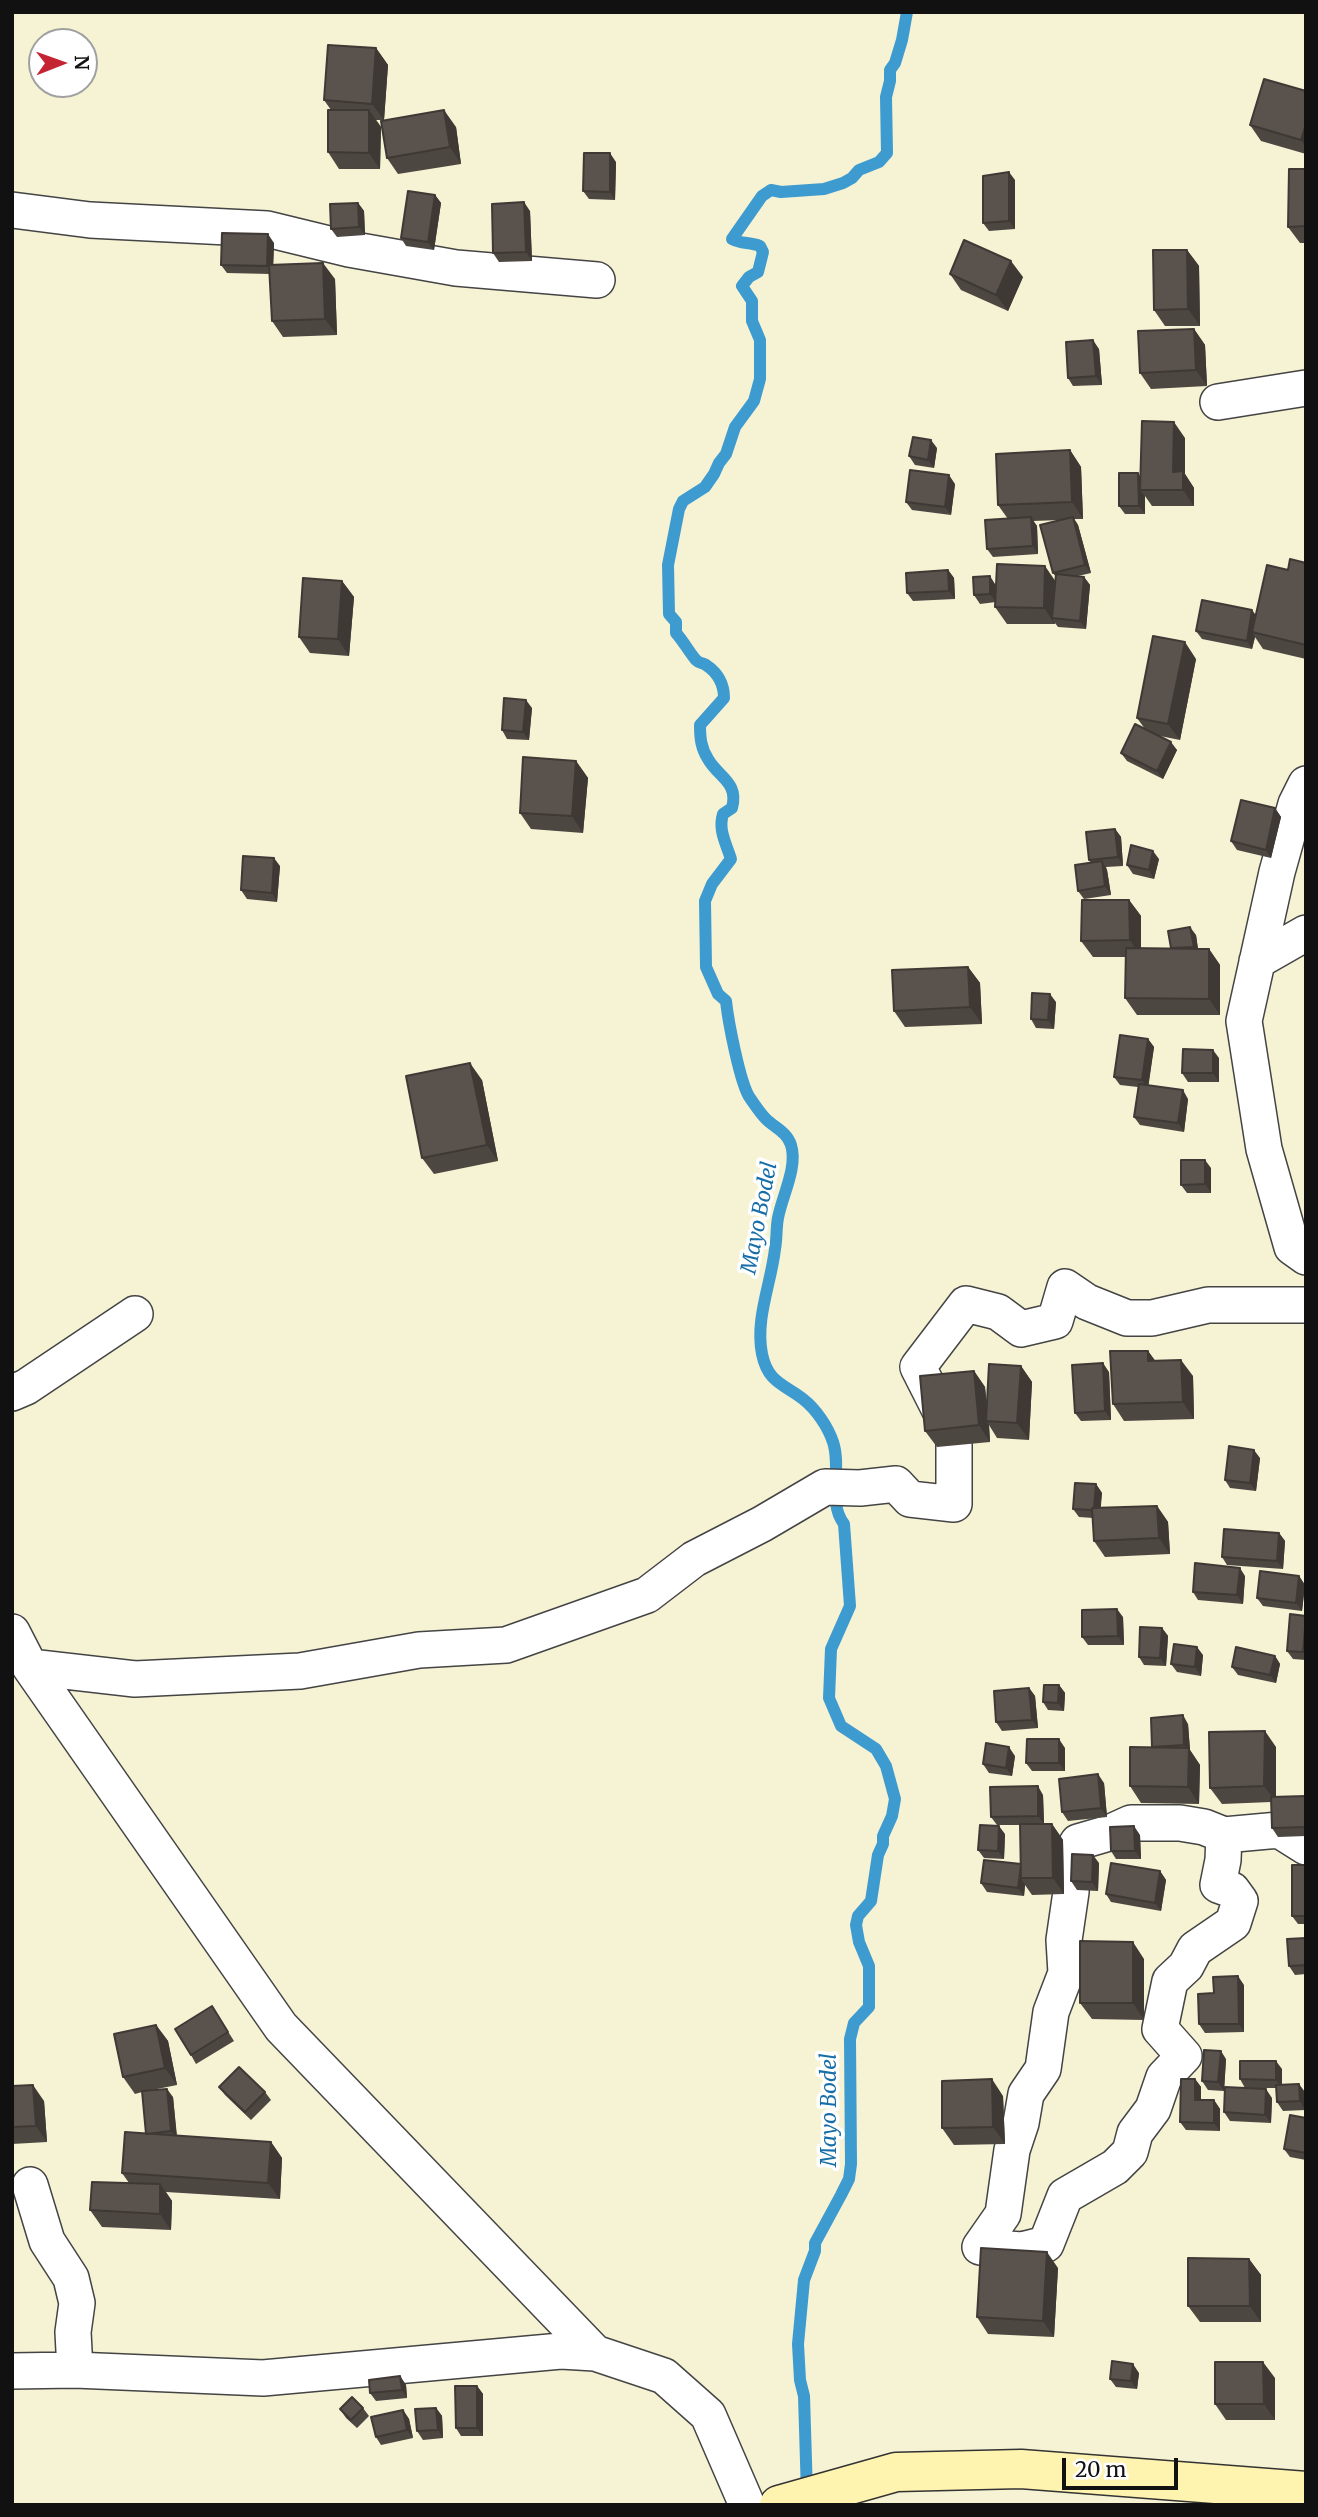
<!DOCTYPE html>
<html>
<head>
<meta charset="utf-8">
<style>
	body { margin:0 }
	#map { position:relative; width:1318px; height:2517px; overflow:hidden; background:#fffdf5; font-family:Merriweather,serif }
	canvas { display:block }
	.frame { position:absolute; inset:0; border:14px solid #111; pointer-events:none }
	.north { position:absolute; left:28px; top:28px; width:70px; height:70px; box-sizing:border-box; background:#fff; border:2px solid #a0a0a0; border-radius:50%; rotate:89deg; font-size:19px; font-weight:700; line-height:28px; text-align:center; color:#111 }
	.north::after { content:''; display:block; margin:auto; width:24px; height:32px; background:#c52532; clip-path:polygon(50% 0,100% 100%,50% 72%,0 100%) }
	.scale { position:absolute; left:1062px; top:2458px; width:116px; height:32px; box-sizing:border-box; border:4px solid #111; border-top:0; padding-left:9px; font-size:21px; line-height:24px; white-space:nowrap; color:#111; -webkit-text-stroke:5px #fff; paint-order:stroke }
</style>
</head>
<body>
<div id="map">
<canvas width="1318" height="2517"></canvas>
<div class="frame"></div>
<div class="north">N</div>
<div class="scale">20 m</div>
</div>
<script>
const g = document.querySelector('canvas').getContext('2d');
g.lineJoin = 'round';
function fill(path, color) { g.fillStyle = color; g.fill(path, 'evenodd'); }
function stroke(path, color, width, dash) { g.strokeStyle = color; g.lineWidth = width; g.lineCap = dash ? 'butt' : 'round'; g.setLineDash(dash || []); g.stroke(path); }
function write(font, color, halo, rows, align = 'center') {
  g.font = font + ' Merriweather,serif'; g.lineWidth = 7; g.setLineDash([]); g.textBaseline = 'middle'; g.strokeStyle = halo; g.fillStyle = color; for (const [text, x, y, turn = 0] of rows) {
    g.save(); g.translate(x, y); g.rotate((+turn || 0) * Math.PI / 180); g.textAlign = isNaN(turn) ? turn : align; if (halo) g.strokeText(text, 0, 0); g.fillText(text, 0, 0); g.restore();
  }
}
const farmland = new Path2D(`
	M12,12h1294v2493h-1294zM42,42h42v42h-42z`);
const stream = new Path2D(`
	M807,2494l-3,-98 -4,-16 -2,-36 6,-64 11,-29v-8l26,-48 8,-16 2,-15 -1,-125 4,-16 15,-16v-41l-10,-24 -3,-17 2,-9 13,-15 7,-46 5,-11v-8l9,-20 3,-17 -9,-33 -10,-17 -35,-23 -12,-28 2,-49 19,-43 -6,-82c-17,-22 -2,-55 -11,-82 -5,-15 -17,-33 -30,-43 -19,-15 -35,-16 -41,-45 -7,-35 9,-70 13,-105 2,-10 1,-21 3,-31 4,-22 20,-51 13,-73 -4,-13 -16,-17 -25,-26 -6,-6 -11,-14 -16,-21 -10,-14 -22,-78 -24,-97l-8,-7 -12,-27 -1,-66 7,-17 19,-25c-5,-16 -13,-29 -8,-45l9,-6c7,-26 -14,-31 -24,-49 -7,-11 -8,-21 -8,-34l24,-27c0,-14 -6,-25 -18,-33 -5,-3 -6,-1 -10,-5 -7,-8 -12,-18 -20,-27v-11l-7,-8 -1,-49 11,-56 4,-8 22,-14 9,-13 5,-11 7,-9 9,-27 19,-26 6,-22v-39l-8,-19v-20l-10,-15 7,-9 9,-5 5,-20 -3,-6c-10,-4 -19,-2 -28,-7l30,-43 9,-6 10,2 43,-3 19,-6 9,-5 7,-8 20,-8 8,-9 -1,-56 4,-16v-11l5,-7 7,-23 5,-28`);
const street = new Path2D(`
	M12,210l78,10 177,9 82,20 107,19 141,12
	M1218,402l88,-14
	M1306,784l-10,20 -19,68 -33,149 20,128 28,98 14,10
	M1257,961l49,-28
	M12,1393l14,-6 109,-73
	M12,1632l18,35 251,360 314,326
	M30,1667l105,12 165,-8 119,-21 87,-5 141,-50 47,-36 68,-35 63,-37 35,1 36,-4 14,15 44,5v-66l-36,-71 48,-63 32,8 23,17 34,-8 10,-34 22,15 40,16h25l56,-13h98
	M1224,1835l-20,-8 -24,-4h-49l-22,10 -31,9 -7,11v39l-7,48 2,33 -15,39 -8,57 -17,25 -5,29 -9,27 -9,64 -23,33 42,3 24,-6 19,-48 50,-29 15,-15 5,-19 18,-24 11,-32 20,-21 -24,-27 10,-48 16,-15 9,-17 38,-26 7,-22 -8,-11 -14,-5 5,-25 1,-25 55,-5 27,17
	M30,2185l17,56 24,37 6,25 -4,29 2,38
	M12,2371l63,-1 188,8 298,-27 34,2 69,23 44,39 39,90`);
const secondary = new Path2D(`
	M779,2505l117,-33 125,-3 285,22`);
const wall = new Path2D(`
	M376,48l12,17 -4,55 72,7 5,37 -63,10 -11,-16 -5,-38h-6l5,7 -1,42h-41l-11,-17 3,-42 -7,-10z
	M1306,91v63l-45,-13 -11,-16z
	M616,162l-1,38 -26,-1 -6,-8z
	M1306,169v74h-6l-12,-16z
	M1015,180v49l-26,2 -6,-8z
	M435,195l6,8 -7,47 -28,-4 -5,-8z
	M358,203l6,8 1,24 -28,2 -6,-8z
	M530,211l2,50 -33,1 -6,-9z
	M274,243l-1,22 62,14 2,56 -54,2 -11,-16 -2,-47 -43,-1 -6,-8z
	M1187,250l12,16 1,60h-35l-11,-16z
	M950,274l73,3 -15,34 -47,-21z
	M1194,329l11,16 2,41 -56,3 -11,-16z
	M1099,349l3,36 -29,1 -5,-8z
	M1185,438v36l9,14v18h-42l-7,-10v18h-20l-6,-8 22,-30z
	M937,448l-3,20 -19,-3 -6,-9z
	M1070,450l11,17 2,52h-9l4,6 13,48 -13,3 6,1 6,8 -4,44 -28,-2 -3,-4v1h-48l-12,-17 1,-5 -16,2 -6,-9 21,-11 1,9 59,-12 1,-4 -3,-4 8,-53 -28,1 4,5 1,28 -45,3 -6,-8 21,-30 -10,-14z
	M955,484l-4,31 -39,-5 -6,-8z
	M1306,563v96l-43,-10 -8,-12 -3,12 -50,-10 -6,-8 60,-16 32,-45z
	M948,570l6,8 1,21 -42,2 -6,-8z
	M342,581l12,16 -5,59 -39,-3 -11,-16z
	M1196,659l-16,81 -20,-4 17,14 -14,29 -36,-18 -6,-8 24,-24 -8,-11z
	M532,708l-3,32 -22,-1 -5,-9z
	M576,761l12,17 -5,55 -52,-4 -11,-16z
	M1275,808l6,9 -10,41 -34,-8 -6,-9z
	M1115,829l6,8 2,29 -17,1 1,3 4,25 -27,4 -6,-8 13,-28 -2,-3z
	M1159,859l-5,20 -21,-5 -6,-9z
	M280,866l-3,36 -30,-3 -6,-9z
	M1129,900l12,16v32h30l25,-13 2,14h11l11,16v50h-83l-12,-17 1,-41h-33l-12,-16z
	M968,967l12,16 2,41 -77,3 -11,-16z
	M1056,1002l-2,27 -18,-1 -5,-9z
	M1148,1039l6,8 -6,39 40,13 -4,33 -44,-7 -6,-8 4,-30 -18,-2 -6,-8z
	M1219,1058v24h-31l-6,-9z
	M482,1080l16,81 -64,13 -12,-16z
	M1211,1168v25h-24l-6,-8z
	M1148,1351l7,10 38,15 1,43 -70,2 -11,-17z
	M1021,1366l11,16 -3,58 -32,-2 -8,-13 1,17 -53,5 -12,-16 49,-60 11,16 2,19z
	M1109,1372l2,48 -30,1 -6,-8z
	M1260,1458l-4,33 -26,-3 -5,-8z
	M1096,1484l6,9 -2,15 57,-2 11,16 2,32 -65,3 -11,-16 -1,-23 -14,-1 -6,-8z
	M1279,1533l6,8 -2,28 -56,-4 -5,-8z
	M1245,1576l-2,28 -45,-4 -5,-8z
	M1299,1576l6,9 -3,26 -39,-5 -6,-8z
	M1306,1616v44l-13,-1 -6,-8z
	M1123,1617l1,28h-36l-6,-8z
	M1162,1628l6,8 -2,30 -22,-1 -5,-8z
	M1203,1655l-2,21 -24,-4 -6,-8z
	M1275,1656l5,8 -4,19 -38,-8 -6,-8z
	M1059,1685l6,8 -1,18 -16,-1 -5,-8z
	M1029,1688l6,8 3,32 -36,3 -6,-9z
	M1188,1724l2,26 10,15 -1,39 -58,-1 -11,-17 23,-38z
	M1276,1747v50l30,-1v40l-28,1 -6,-9 -1,-26 -49,2 -12,-16z
	M1065,1748v23h-33l-6,-8z
	M1015,1756l-3,20 -23,-3 -6,-9z
	M1104,1783l3,34 -39,4 -6,-9z
	M1043,1795l1,29h8l11,16 1,54 -32,1 -7,-10 -1,11 -37,-4 -6,-9 40,-19 -1,-39h-23l-6,-8z
	M1005,1834l-1,25 -20,-1 -6,-8z
	M1140,1835l1,24h-25l-5,-8z
	M1099,1863l-1,28 -21,-1 -6,-9z
	M1306,1865v59h-8l-6,-8z
	M1160,1871l6,9 -5,31 -50,-9 -5,-8z
	M1306,1938v36l-11,1 -6,-9z
	M1144,1959v61l-52,-1 -12,-16z
	M1244,1985v47l-39,1 -6,-9z
	M217,2014l17,27 -38,23 -5,-9z
	M156,2025l12,16 9,44 -30,6 26,6 4,39 94,6 11,16 -2,41 -114,-7 6,9 -1,29 -69,-3 -12,-17 39,-27 -7,-10 24,-39 -4,-42 -7,2 -12,-17z
	M1226,2059l-2,32 -16,-1 -6,-9z
	M1282,2069v16l23,7v18l-22,1 -6,-9 -1,-14h-31l-5,-9z
	M1195,2079l6,8v13h13l6,9v22l-34,-1 -6,-8z
	M12,2086l32,15 3,41 -35,2z
	M219,2087l46,5 6,8 -20,20 -26,-25z
	M1003,2096l2,48 -51,1 -12,-17z
	M1272,2098l-1,25 -41,-2 -6,-9z
	M1306,2118v42l-16,-3 -6,-8z
	M1249,2259l12,16v47h-61l-12,-16z
	M1058,2268l-4,69 -66,-3 -11,-17z
	M1139,2373l-2,16 -21,-2 -6,-8z
	M400,2376l6,9 1,13 -31,3 -6,-8z
	M1275,2378v42h-49l-11,-16z
	M477,2386l6,8v42h-22l-5,-8z
	M363,2408l6,8 -12,12 -11,-10 -6,-9z
	M436,2408l6,8 1,22 -20,2 -6,-9z
	M403,2410l6,9 4,19 -32,7 -5,-8z`);
const shadedWall = new Path2D(`
	M376,48l12,17 -4,55 -12,-16z
	M369,110l12,17 -1,42 -11,-16z
	M444,110l12,17 5,37 -11,-17z
	M1306,124v17h-1l1,6 -5,-7z
	M610,153l6,9 -1,38 -5,-8z
	M1009,172l6,8v49l-6,-8z
	M435,195l6,8 -7,47 -6,-8z
	M524,202l6,9 2,50 -6,-9z
	M358,203l6,8 1,24 -6,-8z
	M268,234l6,9 -1,31 -6,-8z
	M1187,250l12,16 1,60 -12,-17z
	M1011,261l12,16 -15,34 -12,-16z
	M323,263l12,16 2,56 -12,-16z
	M1194,329l11,16 2,41 -11,-16z
	M1093,340l6,9 3,36 -6,-9z
	M1174,422l11,16v36l9,14v18l-11,-16 -10,-18z
	M931,440l6,8 -3,20 -6,-8z
	M1070,450l11,17 2,52 -11,-17z
	M1138,473l6,8 -4,9 5,6v18l-6,-8z
	M949,475l6,9 -4,31 -6,-8z
	M1031,517l6,9 1,28 -5,-8z
	M1073,517l5,8 13,48 -6,-8z
	M1045,566l11,16 -4,36 3,6 -11,-16z
	M948,570l6,8 1,21 -6,-8z
	M990,576l5,8 1,18 -6,-8z
	M1084,577l6,8 -4,44 -6,-8z
	M342,581l12,16 -5,59 -11,-17z
	M1252,610l6,8 -6,14 3,5 -3,12 -5,-8z
	M1185,642l11,17 -16,81 -12,-16z
	M526,700l6,8 -3,32 -6,-8z
	M1171,742l6,8 -14,29 -6,-8z
	M576,761l12,17 -5,55 -11,-17z
	M1275,808l6,9 -10,41 -5,-8z
	M1115,829l6,8 2,29 -5,-9z
	M1153,851l6,8 -5,20 -5,-9z
	M274,858l6,8 -3,36 -5,-9z
	M1102,861l5,9 4,25 -6,-9z
	M1129,900l12,16v41l-11,-17z
	M1190,927l6,8 3,21 -5,-9z
	M1209,949l11,16v50l-11,-16z
	M968,967l12,16 2,41 -12,-17z
	M1050,994l6,8 -2,27 -6,-9z
	M1148,1039l6,8 -6,42 -6,-9z
	M1213,1050l6,8v24l-6,-9z
	M470,1063l12,17 16,81 -11,-16z
	M1183,1090l5,9 -4,33 -6,-9z
	M1205,1160l6,8v25l-6,-9z
	M1148,1351l12,16 -12,-6z
	M1181,1360l12,16 1,43 -11,-17z
	M1103,1363l6,9 2,48 -6,-9z
	M1021,1366l11,16 -3,58 -12,-17z
	M974,1371l11,16 3,34h-2l3,4 1,17 -11,-17z
	M1254,1450l6,8 -4,33 -6,-8z
	M1096,1484l6,9 -2,25 -6,-8z
	M1157,1506l11,16 2,32 -11,-16z
	M1279,1533l6,8 -2,28 -6,-8z
	M1240,1568l5,8 -2,28 -6,-9z
	M1299,1576l6,9 -3,26 -6,-8z
	M1117,1609l6,8 1,28 -6,-9z
	M1306,1618v37l-3,-3z
	M1162,1628l6,8 -2,30 -6,-8z
	M1197,1647l6,8 -2,21 -6,-9z
	M1275,1656l5,8 -4,19 -6,-8z
	M1059,1685l6,8 -1,18 -6,-8z
	M1029,1688l6,8 3,32 -6,-8z
	M1183,1715l5,9 2,26 10,15 -1,39 -11,-17v-36l-4,-6z
	M1265,1731l11,16v55l-12,-16z
	M1059,1739l6,9v23l-6,-8z
	M1009,1747l6,9 -3,20 -6,-8z
	M1098,1774l6,9 3,34 -6,-9z
	M1038,1786l5,9 1,29 -6,-8z
	M1052,1824l11,16 1,54 -11,-16z
	M999,1826l6,8 -1,25 -6,-8z
	M1134,1826l6,9 1,24 -6,-8z
	M1093,1855l6,8 -1,28 -6,-9z
	M1021,1864v14l4,7 -1,11 -6,-8z
	M1160,1871l6,9 -5,31 -6,-8z
	M1133,1942l11,17v61l-11,-17z
	M1238,1976l6,9v47l-5,-8z
	M156,2025l12,16 9,44 -12,-17z
	M1221,2051l5,8 -2,32 -6,-9z
	M1276,2061l6,8v19l-6,-8z
	M992,2079l11,17 2,48 -12,-17z
	M1195,2079l6,8v21l-6,-8z
	M1299,2084l6,8v18l-5,-9z
	M33,2085l11,16 3,41 -11,-16z
	M167,2089l6,8 4,43 -6,-9z
	M1266,2089l6,9 -1,25 -6,-8z
	M1214,2100l6,9v22l-6,-8z
	M271,2142l11,16 -2,41 -12,-16z
	M160,2184l12,17 -1,29 -11,-16z
	M1047,2252l11,16 -4,69 -11,-16z
	M1249,2259l12,16v47l-11,-16z
	M1263,2362l12,16v42l-11,-16z
	M1133,2364l6,9 -2,16 -6,-8z
	M400,2376l6,9 1,13 -5,-8z
	M477,2386l6,8v42l-6,-8z
	M436,2408l6,8 1,22 -5,-8z
	M403,2410l6,9 4,19 -6,-8z`);
const building = new Path2D(`
	M328,45l48,3 -4,56 -48,-4z
	M1264,79l42,12v33l-5,16 -51,-15z
	M328,110h41v43l-41,-1z
	M444,110l6,37 -63,11 -6,-37z
	M584,153h26v39l-27,-1z
	M1289,169h17v57l-18,1z
	M1009,172v49l-26,2v-47z
	M408,191l27,4 -7,47 -27,-4z
	M524,202l2,50 -33,1 -1,-49z
	M358,203l1,24 -28,2 -1,-25z
	M222,233l46,1 -1,32 -46,-1z
	M964,240l47,21 -15,34 -46,-21z
	M1153,250h34l1,59 -34,1z
	M323,263l2,56 -53,2 -3,-56z
	M1194,329l2,41 -56,3 -2,-42z
	M1093,340l3,36 -28,2 -2,-36z
	M1142,421l32,1 -1,50 10,-1v19h-43z
	M913,437l18,3 -3,20 -19,-4z
	M1070,450l2,52 -74,3 -2,-51z
	M910,470l39,5 -4,32 -39,-5z
	M1119,473h19l1,33h-20z
	M1031,517l2,29 -46,3 -2,-29z
	M1073,517l12,48 -32,8 -13,-48z
	M1290,559l16,4v82l-54,-13 15,-67 21,5z
	M997,564l48,2 -1,42 -49,-1z
	M948,570l1,21 -42,2 -1,-20z
	M1056,574l28,3 -4,44 -28,-3z
	M990,576v18l-16,1 -1,-18z
	M303,578l39,3 -4,58 -39,-2z
	M1202,600l50,10 -5,31 -51,-10z
	M1153,636l32,6 -17,82 -31,-6z
	M504,698l22,2 -3,32 -21,-2z
	M1135,724l36,18 -14,29 -36,-18z
	M523,757l53,4 -4,55 -52,-3z
	M1241,800l34,8 -9,42 -35,-9z
	M1115,829l3,28 -29,3 -3,-28z
	M1131,845l22,6 -4,19 -22,-5z
	M243,856l31,2 -2,35 -31,-3z
	M1102,861l3,25 -27,5 -3,-26z
	M1082,900h47l1,40 -49,1z
	M1190,927l4,20 -23,1 -3,-17z
	M1126,948l83,1v50l-84,-1z
	M968,967l2,40 -76,4 -2,-41z
	M1032,993l18,1 -2,26 -17,-1z
	M1120,1035l28,4 -6,41 -28,-3z
	M1183,1049l30,1v23h-31z
	M470,1063l17,82 -65,13 -16,-82z
	M1139,1084l44,6 -5,33 -44,-6z
	M1181,1160h24v24l-24,1z
	M1110,1351h38v10l33,-1 2,42 -70,2z
	M1103,1363l2,48 -30,2 -3,-48z
	M989,1364l32,2 -4,57 -31,-2z
	M974,1371l5,54 -54,6 -5,-55z
	M1229,1446l25,4 -4,33 -25,-3z
	M1075,1483l21,1 -2,24h-2v2l-19,-1z
	M1157,1506l2,32 -65,3 -2,-33z
	M1224,1529l55,4 -2,28 -55,-4z
	M1195,1563l45,5 -3,27 -44,-3z
	M1260,1571l39,5 -3,27 -39,-5z
	M1117,1609l1,27 -36,1v-27z
	M1290,1614l16,2 -3,36 -16,-1z
	M1140,1627l22,1 -2,30 -21,-1z
	M1174,1644l23,3 -2,20 -24,-3z
	M1236,1647l39,9 -5,19 -38,-8z
	M1044,1685h15l-1,18 -15,-1z
	M1029,1688l3,32 -36,2 -2,-31z
	M1183,1715l1,30 -32,2 -1,-29z
	M1265,1731l-1,55 -54,2 -1,-56z
	M1027,1739h32v24h-33z
	M986,1743l23,4 -3,21 -23,-4z
	M1130,1747l59,1 -1,39 -58,-1z
	M1098,1774l3,34 -39,4 -3,-33z
	M1038,1786v30l-47,1 -1,-30z
	M1306,1796v31l-34,1 -1,-31z
	M1020,1824h32l1,54h-32z
	M980,1825l19,1 -1,25 -20,-1z
	M1134,1826l1,25h-24l-1,-24z
	M1072,1854l21,1 -1,27 -21,-1z
	M984,1860l37,4 -3,24 -37,-5z
	M1111,1863l49,8 -5,32 -49,-9z
	M1292,1865h14v51h-14z
	M1306,1938v27l-17,1 -2,-27z
	M1080,1941l53,1v61h-53z
	M1238,1976l1,48h-40l-1,-30 16,-1 -1,-16z
	M212,2006l16,26 -37,23 -16,-26z
	M156,2025l9,43 -42,9 -9,-43z
	M1204,2050l17,1 -3,31 -16,-1z
	M1240,2061h36v19l-36,-1z
	M239,2067l26,25 -20,20 -26,-25z
	M992,2079l1,48 -51,1v-47z
	M1181,2079h14v21h19v23l-34,-1z
	M1299,2084l1,17 -23,1 -1,-17z
	M33,2085l3,41 -24,1v-41z
	M1225,2087l41,2 -1,26 -41,-3z
	M167,2089l4,42 -25,3 -4,-43z
	M1290,2115l16,3v35l-22,-4z
	M125,2132l146,10 -3,41 -146,-10z
	M92,2182l68,2v30l-70,-4z
	M981,2248l66,4 -4,69 -66,-4z
	M1188,2258l61,1 1,47h-62z
	M1112,2361l21,3 -2,17 -21,-2z
	M1215,2362h48l1,42h-49z
	M400,2376l2,14 -32,3 -1,-13z
	M455,2386h22v42h-21z
	M352,2397l11,11 -12,12 -11,-11z
	M436,2408l2,22 -21,1 -2,-22z
	M403,2410l4,20 -31,7 -5,-20z`);
const waterNames = [
	["Mayo Bodel",760,1218,-79],
	["Mayo Bodel",830,2110,-90]
];
fill(farmland, '#f6f2d4');
stroke(stream, '#3e9bd0', 12);
stroke(street, '#444', 38);
stroke(secondary, '#333', 41);
stroke(street, '#fff', 35);
stroke(secondary, '#fff3b0', 38);
fill(wall, '#4d4742');
fill(shadedWall, '#3f3936');
fill(building, '#5a524d');
stroke(building, '#3f3936', 2);
write('italic 21px', '#166da7', '#fff', waterNames);
</script>
</body>
</html>
